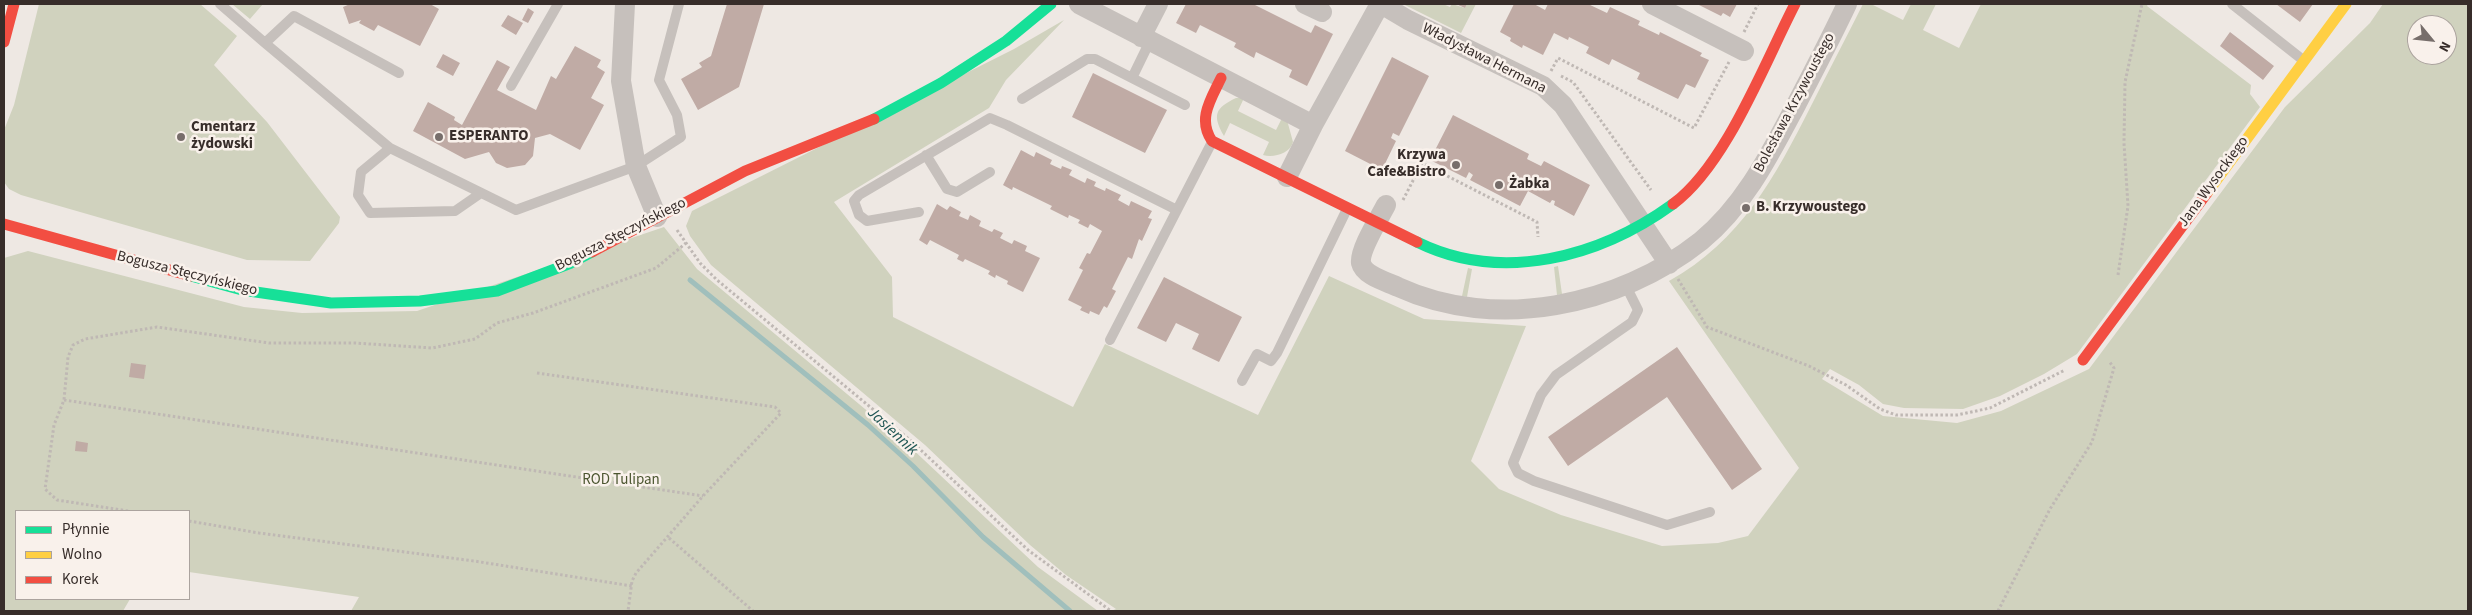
<!DOCTYPE html>
<html>
<head>
<meta charset="utf-8">
<style>
	body { margin:0 }
	#map { position:relative; width:2472px; height:615px; overflow:hidden; background:#eee8e3; font-family:"Source Sans 3",sans-serif }
	canvas { display:block }
	.frame { position:absolute; inset:0; border:5px solid #372d2a; pointer-events:none }
	.legend { position:absolute; left:15px; top:510px; width:175px; height:90px; box-sizing:border-box; background:#f9f1eb; border:1px solid #aba39e; margin:0; padding:6px 9px; list-style:none; font-size:15px; color:#372d2a }
	.legend li { display:flex; align-items:center; gap:10px; height:25px }
	.legend b { width:25px; border:1px solid #aba39e }
	.north { position:absolute; left:2407px; top:15px; width:50px; height:50px; box-sizing:border-box; background:#f9f1eb; border:1px solid #aba39e; border-radius:50%; rotate:118deg; font-size:14px; font-weight:700; line-height:20px; text-align:center; color:#372d2a }
	.north::after { content:''; display:block; margin:auto; width:18px; height:22px; background:#776e6b; clip-path:polygon(50% 0,100% 100%,50% 72%,0 100%) }
</style>
</head>
<body>
<div id="map">
<canvas width="2472" height="615"></canvas>
<div class="frame"></div>
<ul class="legend">
<li><b style="height:6px;background:#16e098"></b>Płynnie</li>
<li><b style="height:6px;background:#ffcf43"></b>Wolno</li>
<li><b style="height:6px;background:#f24e42"></b>Korek</li>
</ul>
<div class="north">N</div>
</div>
<script>
const g = document.querySelector('canvas').getContext('2d');
g.lineJoin = 'round';
function fill(path, color) { g.fillStyle = color; g.fill(path, 'evenodd'); }
function stroke(path, color, width, dash) { g.strokeStyle = color; g.lineWidth = width; g.lineCap = dash ? 'butt' : 'round'; g.setLineDash(dash || []); g.stroke(path); }
function write(font, color, halo, rows, align = 'center') {
  g.font = font + ' "Source Sans 3",sans-serif'; g.lineWidth = 5; g.setLineDash([]); g.textBaseline = 'middle'; g.strokeStyle = halo; g.fillStyle = color; for (const [text, x, y, turn = 0] of rows) {
    g.save(); g.translate(x, y); g.rotate((+turn || 0) * Math.PI / 180); g.textAlign = isNaN(turn) ? turn : align; if (halo) g.strokeText(text, 0, 0); g.fillText(text, 0, 0); g.restore();
  }
}
const green = new Path2D(`
	M39,4h161l37,32 -23,29 53,57 73,95 -1,6 -29,38 -63,-1 -226,-65 -12,-6 -5,-7v-52l10,-25z
	M232,4h31l-13,15z
	M1403,4h40l7,3 2,-3 13,4 2,-4h9l-15,29z
	M1863,4h8l32,16 8,-16h25l-13,26 36,18 22,-44h167l-1,2 104,79 -1,9 10,13 -183,247 -33,20 -44,22 -37,13 -59,-1 -21,-4 -24,-19 -29,-16 -8,10 61,37 74,7 44,-12 88,-42 196,-262 85,-84 13,-19h85v607h-1357l5,-2 -50,-34 -36,-30 -105,-100 -214,-180 -21,-29 -4,-10 6,-15 322,-162 50,-29 -58,60 -17,28 -155,94 58,75 1,40 180,90 32,-63 153,71 71,-139 95,43 102,7 -55,135 28,28 62,26 101,31 56,-3 30,-7 51,-68 -130,-187c72,-40 106,-104 142,-175 17,-34 35,-68 52,-102zM2417,25h30v30h-30z
	M1236,98h8l-6,13 38,19 6,-12 5,2 6,22c-3,12 -20,16 -30,13l6,-13 -39,-19 -6,13c-12,-21 -9,-28 12,-38z
	M664,227l33,42 210,175 131,123 60,44h-747l8,-14 -170,-25v-61h-173v88h114l-7,12h-119v-353l24,-7 216,56 58,6 115,-2z
	M1558,266l4,28 -5,1 -3,-28z
	M1468,268l4,1 -5,28 -5,-1z`);
const stream = new Path2D(`
	M690,280l178,145 45,41 70,71 87,74`);
const building = new Path2D(`
	M350,4h80l9,5 -19,37 -42,-21 -4,6 -15,-8 2,-3 -12,4 -6,-17z
	M727,4h37l-25,83 -41,23 -17,-31 21,-12 -3,-4 12,-7z
	M1186,4h67l58,29 4,-8 18,9 -26,52 -18,-9 3,-7 -36,-18 -2,6 -20,-11 2,-4 -36,-18 -4,8 -20,-10z
	M1456,4h11l-2,4z
	M1514,4h20l11,6 3,-6h40l19,9 3,-6 30,14 -2,4 21,10 1,-3 42,21 -2,3 9,4 -14,28 -9,-4 -8,15 -41,-20 3,-6 -28,-14 -3,6 -23,-12 3,-6 -20,-10 -1,3 -14,-7 -11,22 -20,-10 -1,3 -12,-7 1,-3 -11,-6z
	M1697,4h40l-7,13 -7,-4 -2,3z
	M2276,4h37l-13,18z
	M528,8l6,4 -6,11 -6,-3z
	M508,15l15,8 -7,12 -15,-9z
	M2230,32l44,34 -11,14 -43,-34z
	M575,46l26,14 -4,7 8,5 -14,26 13,7 -24,45 -30,-16 -15,4 -2,18 -8,9 -18,3 -11,-5 -7,-11 -24,7 -52,-28 15,-29 27,15 -1,3 8,5 35,-65 13,7 -13,23 39,20 15,-34 5,3z
	M443,54l17,9 -7,13 -17,-9z
	M1392,57l37,19 -30,60 -6,-3 -2,5 5,3 -14,29 -37,-19z
	M1093,73l74,37 -22,43 -73,-36z
	M1453,115l76,39 -2,5 14,7 3,-5 46,24 -16,31 -20,-11 1,-4 -3,-1 -2,3 -22,-12 -8,15 -50,-26 3,-5 -4,-3 -3,6 -36,-18z
	M1021,150l13,7 2,-5 16,8 -2,4 11,5 1,-3 10,4 -3,5 16,8 2,-5 9,4 -2,4 11,5 1,-3 15,7 -3,5 11,6 2,-5 21,10 -4,7 4,1 -10,22 -3,-2 -7,20 -4,-2 -16,32 4,2 -9,17 -3,-2 -5,9 -9,-4 -1,3 -9,-4 2,-3 -14,-7 15,-30 -4,-2 8,-15 3,1 12,-23 -12,-7 -2,4 -10,-5 2,-3 -11,-5 -1,3 -18,-9 2,-3 -39,-19 -1,3 -9,-5z
	M937,204l10,6 3,-4 11,6 -2,4 9,4 2,-5 11,6 -2,5 13,6 2,-3 9,4 -3,5 12,6 2,-4 13,6 -2,5 15,7 -17,34 -16,-8 1,-3 -12,-6 -1,3 -7,-4 2,-3 -25,-12 -2,3 -6,-3 2,-4 -29,-15 -3,5 -8,-5z
	M1164,277l78,40 -23,45 -27,-13 7,-15 -23,-11 -10,19 -29,-14z
	M1677,347l85,122 -30,21 -65,-93 -99,69 -20,-29z
	M131,363l15,2 -2,14 -15,-2z
	M76,441l12,2 -1,9 -12,-1z`);
const path = new Path2D(`
	M1744,32l14,-28
	M1551,71l7,-13 136,70 35,-66
	M1561,76l12,6 78,108
	M1403,200l19,-37 115,59 1,15
	M677,230l23,33 17,17 193,160 118,110 83,61
	M2118,275l10,-69 -4,-63 1,-61 17,-78
	M1678,279l29,48 102,39 37,19 34,24 16,6h61l33,-7 75,-38
	M537,373l238,34 6,6 -78,83 -67,77 -4,8 -4,30
	M64,400l639,96
	M128,511l-71,-11 -12,-11 9,-64 10,-25 4,-43 5,-12 12,-6 72,-12 112,16h86l77,5 43,-9 22,-16 36,-10 123,-45 30,-25
	M189,521l70,12 215,28 158,25
	M669,538l84,73
	M1998,611l52,-102 42,-67 22,-74 -5,-7`);
const lane = new Path2D(`
	M220,4l45,39 29,-27 105,57
	M2232,4l71,56
	M1150,41l-18,37 53,27
	M265,43l125,105 126,62 120,-44 45,-29 -4,-22 -18,-35 20,-76
	M511,86l47,-82
	M1022,99l65,-40h8l37,19
	M390,148l-29,24 -3,23 12,18 85,-2 26,-18
	M926,155l21,34 10,3 33,-20
	M919,212l-52,9 -8,-6 -5,-14 5,-6 131,-77 17,7 170,85
	M1626,286l12,24 -6,12 -76,53 -15,20 -28,68 5,10 16,8 133,44 43,-13
	M1110,340l102,-198
	M1242,381l15,-27 14,7 6,-8 70,-144`);
const street = new Path2D(`
	M625,4l-4,77 15,85 21,51
	M1079,4l234,121 -26,52
	M1305,4l17,8
	M1381,4l27,16 135,66 20,19 106,159
	M1652,4l92,47
	M1141,37l17,-33
	M1313,125l67,-121
	M1386,205c-6,12 -27,45 -25,58 3,13 27,19 37,24 98,45 221,19 303,-46 44,-36 69,-87 95,-136 17,-33 35,-67 51,-101`);
const fast = new Path2D(`
	M874,119l67,-36 65,-42 45,-37
	M1417,242c85,42 183,15 256,-38
	M191,276l51,14 89,13 89,-2 77,-10 74,-28 21,-11`);
const slow = new Path2D(`
	M2207,193l139,-189`);
const jam = new Path2D(`
	M4,42l10,-38
	M1221,78c-10,21 -24,41 -9,63l205,101
	M1673,204c53,-39 91,-140 122,-200
	M4,224l187,52
	M592,252l153,-81 129,-52
	M2083,360l124,-167`);
const markers = [
	[181,137,5,"#776e6b"],
	[439,137,5,"#776e6b"],
	[1456,165,5,"#776e6b"],
	[1499,185,5,"#776e6b"],
	[1746,208,5,"#776e6b"]
];
const streetNames = [
	["Władysława Hermana",1484,59,27],
	["Bolesława Krzywoustego",1795,103,-62],
	["Jana Wysockiego",2214,182,-54],
	["Bogusza Stęczyńskiego",621,235,-27],
	["Bogusza Stęczyńskiego",187,274,14]
];
const poiNames = [
	["Cmentarz",191,128],
	["żydowski",191,145],
	["ESPERANTO",449,137],
	["Krzywa",1446,156,"right"],
	["Cafe&Bistro",1446,173,"right"],
	["Żabka",1509,185],
	["B. Krzywoustego",1756,208]
];
const parkNames = [
	["ROD Tulipan",621,481]
];
const waterNames = [
	["Jasiennik",892,432,43]
];
fill(green, '#d0d2be');
stroke(stream, '#a0bfbc', 5);
fill(building, '#c0aba5');
stroke(path, '#bfb8b4', 3, [2.5, 2.5]);
stroke(lane, '#c6c0bc', 10);
stroke(street, '#c6c0bc', 20);
stroke(fast, '#16e098', 11);
stroke(slow, '#ffcf43', 11);
stroke(jam, '#f24e42', 11);
for (const [x, y, r, color] of markers) { const dot = new Path2D(); dot.arc(x, y, r, 0, 2 * Math.PI); g.fillStyle = color; g.fill(dot); stroke(dot, '#f9f1eb', 2); }
write('15px', '#372d2a', '#f9f1eb', streetNames);
write('bold 15px', '#372d2a', '#f9f1eb', poiNames, 'left');
write('15px', '#4b552f', '#f9f1eb', parkNames);
write('italic 16px', '#215755', '#f9f1eb', waterNames);
</script>
</body>
</html>
